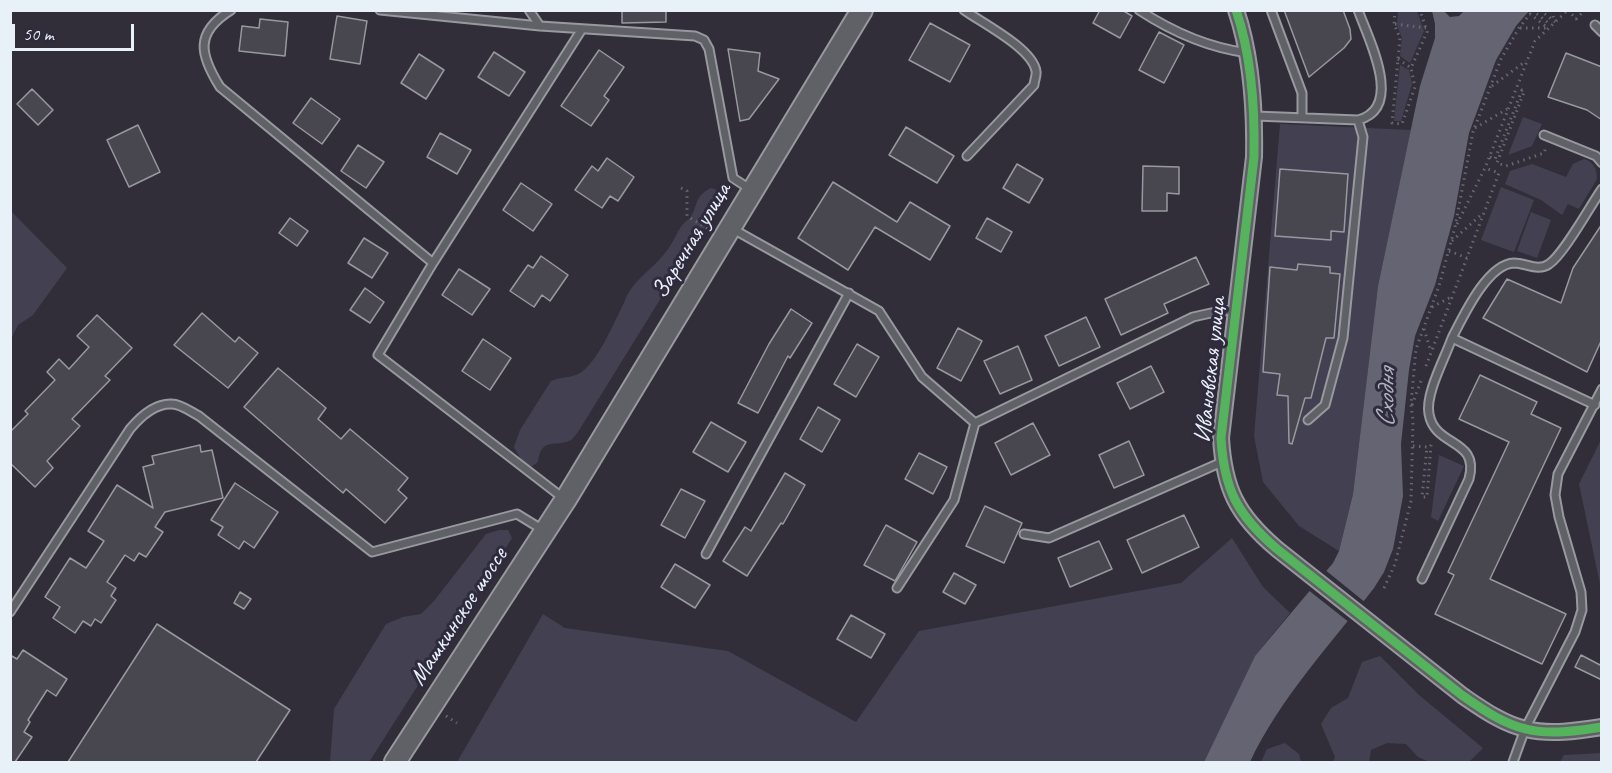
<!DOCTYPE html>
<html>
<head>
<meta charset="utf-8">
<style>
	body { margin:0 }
	#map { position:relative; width:1612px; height:773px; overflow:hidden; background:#312e39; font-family:Caveat,sans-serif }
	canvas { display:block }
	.frame { position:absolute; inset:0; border:12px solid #e8f1f8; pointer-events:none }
	.scale { position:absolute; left:12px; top:24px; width:122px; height:27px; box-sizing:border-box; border:3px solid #e8f1f8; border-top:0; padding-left:8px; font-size:18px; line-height:21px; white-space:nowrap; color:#e8f1f8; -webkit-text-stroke:4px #2f2a3d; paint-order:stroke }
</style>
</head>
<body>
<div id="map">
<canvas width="1612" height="773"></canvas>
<div class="frame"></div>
<div class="scale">50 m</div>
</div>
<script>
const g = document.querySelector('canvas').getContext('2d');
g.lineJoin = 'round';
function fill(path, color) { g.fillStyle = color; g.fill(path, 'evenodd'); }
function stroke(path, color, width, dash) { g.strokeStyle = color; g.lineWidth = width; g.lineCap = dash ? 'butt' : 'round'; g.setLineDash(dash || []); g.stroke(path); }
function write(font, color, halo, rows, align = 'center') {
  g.font = font + ' Caveat,sans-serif'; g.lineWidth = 6; g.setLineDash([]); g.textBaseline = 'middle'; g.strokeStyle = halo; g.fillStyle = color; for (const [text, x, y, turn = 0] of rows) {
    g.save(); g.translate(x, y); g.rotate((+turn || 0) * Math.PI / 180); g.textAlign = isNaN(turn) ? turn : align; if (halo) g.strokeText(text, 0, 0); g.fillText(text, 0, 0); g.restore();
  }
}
const green = new Path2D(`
	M1398,11h19l7,20 -14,32 -10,-7 2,-18 -5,-13z
	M1400,65l9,5 3,14 -11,37h-7z
	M1523,117l19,7 -10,22 -24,9z
	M1280,124l131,6 -33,156 -25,208 -14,57 -40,-25 -36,-44 -9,-46z
	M1584,159c10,3 13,10 13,20l-18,30 -11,-5 -6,11 -21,-15 -36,-16 5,-13 22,-7 34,13 7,-13z
	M1501,187l33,13 -20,52 -33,-12z
	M711,188l9,3 1,10 -143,231c-1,1 -5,7 -7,8 -15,8 -30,-4 -33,22l-7,5 -8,-4 -9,-16 6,-17 31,-49c9,-4 19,-3 27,-7 19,-9 36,-52 46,-71 7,-22 28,-33 41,-50 8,-9 11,-20 18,-29 2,-2 5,-4 7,-6 9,-13 3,-21 21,-30z
	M11,211l56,57 -34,47 -15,10 -7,14z
	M1531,212l20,8 -14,38 -20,-7z
	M1601,440h1l-1,149 -22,-105z
	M1439,455l25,11 -26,55 -7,-4z
	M499,530h9l4,8 -143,224h-39l4,-53 52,-85 17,-7 18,-3 13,-13 52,-67z
	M1232,538l31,49 27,26 -35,43 -51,106h-747l86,-148 22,14 163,23 128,71 63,-91 262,-48z
	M1380,656l39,39 64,53 -13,13 -41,1 -11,-5 -12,-13 -19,-1 -16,7 -2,12h-36l2,-5 -14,-33 10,-16 17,-10 14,-36z
	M1285,743l14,11 2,8h-40l6,-13z
	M1601,753v9h-41l4,-7z`);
const water = new Path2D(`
	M1432,11h12l6,6 9,-1 5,-5h65l-13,15 -20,34 -27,73 -15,83 -19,69 -20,51 -6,34 -8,74 2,52 -10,53 -9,23 -10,16c-43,56 -94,110 -124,174h-46l51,-106 78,-93 6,-12 14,-57 25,-208 42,-200 15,-48v-14z`);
const pier = new Path2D(`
	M1324,569l42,34 -16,20 -43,-34z`);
const building = new Path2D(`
	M622,10h44v12l-44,1z
	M1100,10h22l10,6 -12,22 -27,-15z
	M1284,10h59l7,19 1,10 -7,9 -35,29z
	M337,16l30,5 -7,43 -30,-5z
	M260,19l28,3 -3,34 -46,-5 3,-25 17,2z
	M930,23l40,22 -20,37 -41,-22z
	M1159,32l25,13 -20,38 -25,-13z
	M728,49l32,4 -2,18 21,8 -30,40 -9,2z
	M599,50l25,17 -20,29 5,4 -18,26 -30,-20z
	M494,52l31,20 -16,24 -31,-19z
	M1566,53l36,14v53l-15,-10 -39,-13z
	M419,54l25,16 -18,29 -25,-16z
	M32,89l21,21 -15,15 -21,-21z
	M311,98l29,21 -18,25 -29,-21z
	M138,125l22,47 -31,15 -22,-47z
	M906,127l48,29 -17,27 -48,-28z
	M440,133l31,17 -14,24 -30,-17z
	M358,145l26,17 -18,26 -25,-17z
	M607,158l27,19 -16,24 -8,-5 -8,12 -27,-18 17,-24 6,5z
	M1017,164l26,15 -14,24 -26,-15z
	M1143,166l36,1v27l-12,-1v18h-25z
	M1280,169l68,5 -4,58 -13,-1v9l-56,-4z
	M833,182l64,40 13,-20 40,24 -20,34 -55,-33 -27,43 -50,-32z
	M521,183l31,21 -19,27 -30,-21z
	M290,218l18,13 -11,15 -18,-13z
	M987,218l25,14 -11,20 -25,-14z
	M1602,224v115l-15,33 -104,-54 24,-39 54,24 12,-35z
	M364,238l24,15 -16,25 -24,-15z
	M541,256l27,19 -18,26 -8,-6 -8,12 -24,-16 18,-26 5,3z
	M1196,257l13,27 -45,20 4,9 -47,22 -16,-36z
	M1298,264l32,3v6l10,1 -6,64h-8l-15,60h-6l-13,46 -3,-1 -1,-47 -11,-1 3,-21 -17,-2 7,-105 27,3z
	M459,269l31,20 -18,26 -30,-20z
	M365,288l19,14 -14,21 -20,-13z
	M791,309l21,14 -22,35 -2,-2 -30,57 -20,-10 31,-59z
	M202,313l33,29 4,-5 19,16 -30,35 -54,-43z
	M97,315l35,33 -27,28 5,4 -38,39 8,7 -33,35 6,7 -18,19 -25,-24v-31l18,-18 -3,-3 30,-31 -8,-8 12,-13 10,10 20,-22 -12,-11z
	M1086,317l14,30 -41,19 -14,-30z
	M958,328l24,13 -21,40 -24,-13z
	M483,339l28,19 -21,32 -28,-19z
	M857,344l22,13 -23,40 -22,-13z
	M1018,346l14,34 -32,14 -16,-33z
	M1151,366l13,26 -34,17 -13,-26z
	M278,368l48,40 -8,11 23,20 9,-10 58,49 -10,12 9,8 -22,25 -39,-34 -3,4 -99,-86z
	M1480,375l57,27 -6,12 30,14 -71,151 76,35 -24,50 -107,-50 19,-39 -6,-3 61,-130 -50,-23z
	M818,407l22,13 -18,32 -22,-13z
	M711,422l35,20 -18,30 -35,-20z
	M1033,423l17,32 -39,20 -16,-32z
	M1129,441l15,34 -30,13 -15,-33z
	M200,445l1,7 11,-2 11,48 -58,14 -10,15 8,5 -17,25 -7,-4 -5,8 -9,-6 -18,27 9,6 -5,8 5,4 -15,23 -6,-4 -4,7 -8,-5 -8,12 -22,-15 7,-11 -15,-10 25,-39 16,10 18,-27 -16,-10 29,-46 36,23 -10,-41 11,-3 -2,-8z
	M919,453l28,14 -14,27 -28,-15z
	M785,473l20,12 -22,39 -2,-1 -34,53 -24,-15 22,-34 6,4z
	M235,483l43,29 -24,36 -10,-7 -5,8 -21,-14 5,-8 -12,-7z
	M681,489l24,12 -20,37 -24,-13z
	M985,506l37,17 -18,40 -38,-17z
	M1184,515l15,32 -57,26 -15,-33z
	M886,525l31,17 -22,39 -31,-16z
	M1099,541l13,28 -42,18 -12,-29z
	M675,564l35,21 -15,23 -34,-21z
	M954,573l22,12 -11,19 -22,-12z
	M240,592l11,7 -7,10 -10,-6z
	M851,615l34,19 -14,24 -34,-19z
	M157,624l133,86 -34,52h-188z
	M23,650l44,29 -11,17 -9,-6 -19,30 2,2 -6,10 8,5 -17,25h-5v-107l7,4z
	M1581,655l21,11v14l-27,-13z`);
const path = new Path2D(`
	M1395,10l-1,14 6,14 -8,85 10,1 13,-37 -4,-19 16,-36 -7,-22
	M1532,10l19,15
	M1540,10l15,12
	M1552,10l2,11
	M1568,10l8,9 9,-9
	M1395,24l31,4
	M1520,28h26
	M1398,59l13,9
	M1492,86l34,-25
	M1475,128l32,-19
	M1490,157l5,2 27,-69 2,2 -27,71 9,3 38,-13 2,-6
	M681,188l6,3v25l23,14
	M1457,224l28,-56 50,-127 33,-31
	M1452,241l31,-28
	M1449,251l18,7
	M1432,307l19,-10
	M1424,329l7,23
	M1426,366l73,-193 -14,-5
	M1412,405l9,-24
	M1413,446l14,1 -5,50h5l4,-52 3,-3
	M1384,588l11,-24 16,-63 2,-80 -2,-17 5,-55 23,-63 16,-59 18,-95 28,-73 18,-31 11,-14 18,14
	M446,716l11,7`);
const service = new Path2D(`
	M231,10c-37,23 -31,45 -11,77l213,176
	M380,10l160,16 155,10 9,4 5,9 24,129 17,11
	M529,10l11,16
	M964,10c18,13 68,38 72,61 1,4 -2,10 -2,14l-67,71
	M1139,10c32,21 71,38 109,43
	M1271,10l31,83v24
	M1595,25l7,7
	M1255,116l103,4c47,-12 10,-82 0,-110
	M1544,135l52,21 6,7
	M733,229l146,82 43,66 53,46 -21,77 -57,88
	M1595,405l-143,-67c11,-21 35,-74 62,-75 12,0 24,9 35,1 15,-10 41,-58 53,-75
	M1308,420l17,-15 18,-67 20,-201 -5,-17
	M975,423l218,-106 27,-6 16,-1
	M563,498l-185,-143 55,-92 149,-234
	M1024,534l25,4 173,-76
	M706,554l143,-261
	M1422,579l47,-100c11,-41 -34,-31 -40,-65 -4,-20 16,-56 23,-76
	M10,612l120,-183c10,-12 25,-26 42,-25 9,0 19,8 27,12l173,136 145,-38 26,16
	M1513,762l12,-33 50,-97 7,-22 -1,-18 -22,-75 -4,-22 3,-21 44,-85`);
const minor = new Path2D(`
	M1236,10c16,47 19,98 18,147l-33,281c3,51 16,77 56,111l186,147c19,13 40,28 63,33 24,6 51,2 76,-2`);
const secondary = new Path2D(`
	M395,762l171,-263 296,-489`);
const cycleway = new Path2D(`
	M1236,10c16,47 19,98 18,147l-33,281c3,51 16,77 56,111l186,147c19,13 40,28 63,33 24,6 51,2 76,-2`);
const streetNames = [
	["Заречная улица",692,241,-59],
	["Ивановская улица",1211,370,-84],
	["Машкинское шоссе",459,617,-57]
];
const waterNames = [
	["Сходня",1387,398,-89]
];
fill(green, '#434151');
fill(water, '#646472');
fill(pier, '#312e39');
fill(building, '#48464e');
stroke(building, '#98999f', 1.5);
stroke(service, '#98999f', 11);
stroke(minor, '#98999f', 18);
stroke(secondary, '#98999f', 24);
stroke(path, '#68686f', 3, [1.5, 4.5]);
stroke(service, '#606067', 7);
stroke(minor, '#606067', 14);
stroke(secondary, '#606067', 20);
stroke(cycleway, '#56b35d', 9);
write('24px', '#e8f1f8', '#2f2a3d', streetNames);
write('italic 26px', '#afb4be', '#2f2a3d', waterNames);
</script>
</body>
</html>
